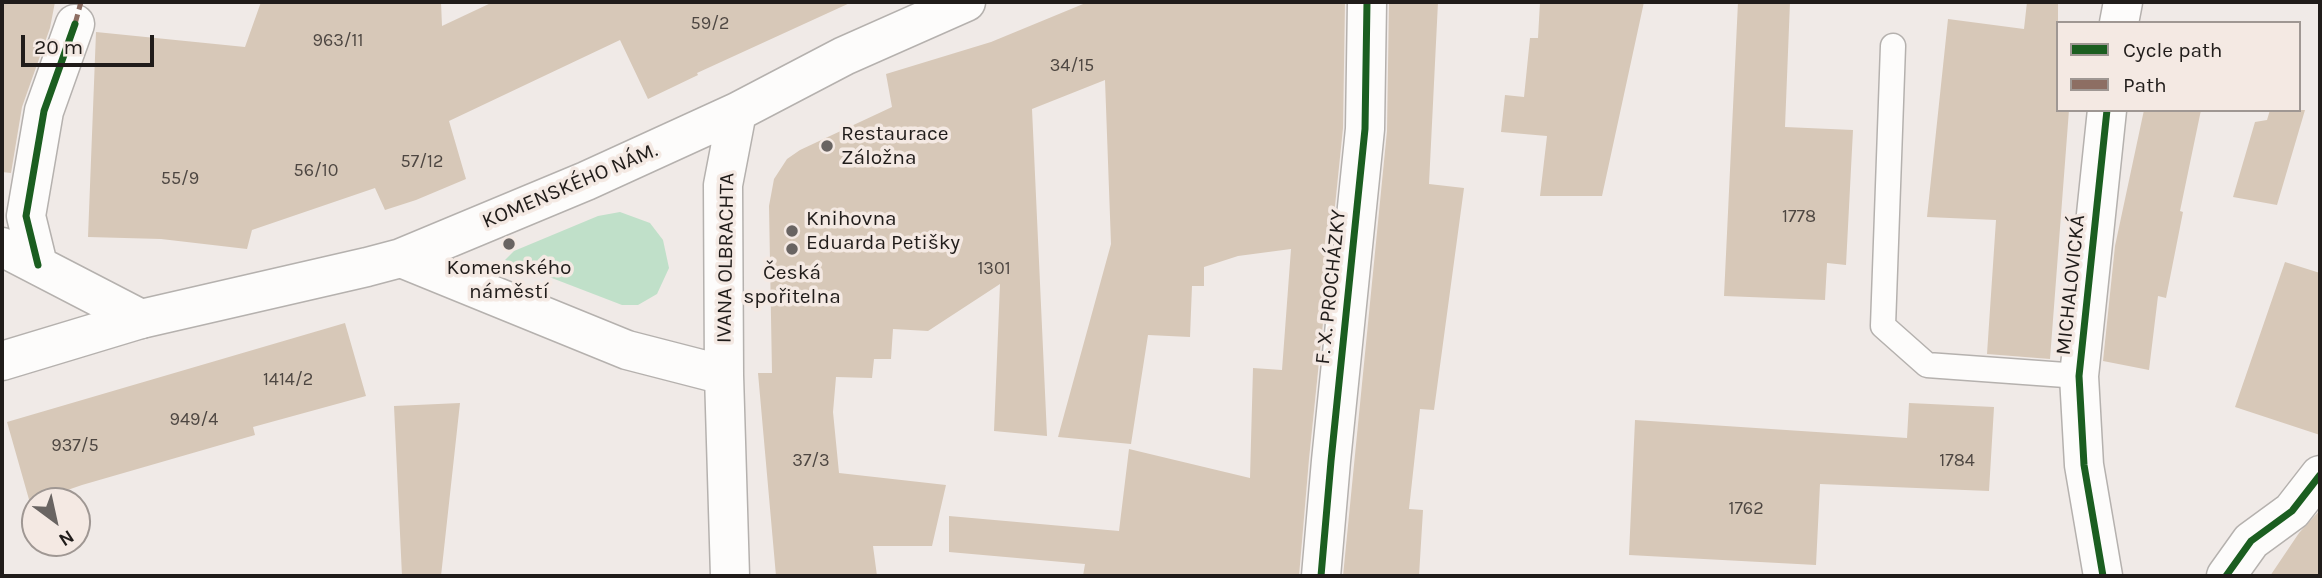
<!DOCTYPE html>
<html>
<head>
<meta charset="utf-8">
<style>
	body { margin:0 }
	#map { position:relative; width:2322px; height:578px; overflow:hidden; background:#f0eae7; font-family:Karla,sans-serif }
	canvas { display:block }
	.frame { position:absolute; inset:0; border:4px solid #201c1a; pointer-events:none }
	.legend { position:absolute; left:2056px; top:21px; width:245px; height:91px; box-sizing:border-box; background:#f4e9e3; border:2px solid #9f9793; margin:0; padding:9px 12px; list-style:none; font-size:21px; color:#201c1a }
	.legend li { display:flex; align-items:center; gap:14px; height:35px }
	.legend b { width:35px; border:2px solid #9f9793 }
	.north { position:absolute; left:21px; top:487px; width:70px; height:70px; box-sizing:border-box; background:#f4e9e3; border:2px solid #9f9793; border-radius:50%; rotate:147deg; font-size:19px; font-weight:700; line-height:28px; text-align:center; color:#201c1a }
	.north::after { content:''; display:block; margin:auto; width:24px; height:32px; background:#696462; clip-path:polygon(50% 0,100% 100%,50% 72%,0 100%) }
	.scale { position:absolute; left:21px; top:35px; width:133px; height:32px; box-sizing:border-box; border:4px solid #201c1a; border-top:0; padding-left:9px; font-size:21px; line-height:24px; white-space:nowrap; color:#201c1a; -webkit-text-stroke:5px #f4e9e3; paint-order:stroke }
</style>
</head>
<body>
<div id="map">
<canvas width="2322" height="578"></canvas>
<div class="frame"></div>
<ul class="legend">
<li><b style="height:9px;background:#1b5e20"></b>Cycle path</li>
<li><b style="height:9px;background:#8d6e63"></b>Path</li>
</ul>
<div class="north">N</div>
<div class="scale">20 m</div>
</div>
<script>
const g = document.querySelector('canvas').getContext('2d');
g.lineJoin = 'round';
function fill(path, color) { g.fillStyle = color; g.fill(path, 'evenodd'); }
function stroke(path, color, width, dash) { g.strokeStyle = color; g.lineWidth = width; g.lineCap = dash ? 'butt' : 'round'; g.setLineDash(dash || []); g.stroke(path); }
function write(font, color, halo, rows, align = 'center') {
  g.font = font + ' Karla,sans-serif'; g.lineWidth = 7; g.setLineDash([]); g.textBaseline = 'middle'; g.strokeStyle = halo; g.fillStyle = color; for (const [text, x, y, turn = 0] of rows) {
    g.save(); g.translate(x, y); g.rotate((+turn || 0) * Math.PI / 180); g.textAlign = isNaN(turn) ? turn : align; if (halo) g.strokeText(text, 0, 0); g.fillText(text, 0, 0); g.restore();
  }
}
const green = new Path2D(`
	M620,212l30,11 13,17 6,28 -12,26 -19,11h-16l-117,-45 9,-9 84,-35z`);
const building = new Path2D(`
	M2,2h53l-5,26 -28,79 -11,66 -9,-1z
	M261,2h180l1,24 51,-24h359l-155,71 1,2 -50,24 -28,-59 -171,81 17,58 -50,21 -31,10 -10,-22 -123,42 -5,19 -86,-10 -73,-2 8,-205 149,15z
	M1088,2h257l-2,126 -34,331 -10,117h-216l2,-12 -136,-12v-36l170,15 10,-82 121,29 3,-110 29,2 9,-121 -53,7 -34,11v19h-12l-2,51 -42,-2 -17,109 -73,-7 53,-193 -6,-164 -73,29 15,327 -53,-5 6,-147 -72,47 -35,-2 -2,30h-17l-2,19 -36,-1 -3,35 6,61 107,12 -14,61h-59l4,30h-101l-18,-203h14l-3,-167 5,-27 13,-20 13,-9 92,-43 -6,-33 105,-32z
	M1389,2h49l-9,182 35,4 -30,222 -14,-1 -11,100 14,1 -4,66h-76l44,-445z
	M1540,2h104l-42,194h-62l7,-60 -46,-4 4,-37 19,2 6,-59h8z
	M1738,2h52l-5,125 68,3 -7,135 -19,-2 -2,37 -101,-4z
	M2027,2h31v108h11l-19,249 -63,-5 9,-134 -69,-3 21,-198 76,10z
	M2144,110h57l-21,101 3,1 -17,86 -8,-2 -9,74 -46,-9 12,-115z
	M2270,110h35l-28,95 -44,-8 22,-75 12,-2z
	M2285,262l35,11v162l-85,-28z
	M345,323l21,73 -113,31 2,8 -173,50 -52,18 -23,-81z
	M460,403l-19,173h-39l-8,-170z
	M1909,403l85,4 -5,84 -169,-7 -4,81 -187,-10 6,-135 272,18z
	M2320,510v66h-50l29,-43z`);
const service = new Path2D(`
	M1893,46l-10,280 44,39 152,11`);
const minor = new Path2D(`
	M2119,23l4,-21
	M2,247l139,72
	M38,265l-12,-49 18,-105 31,-87
	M1321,576l10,-115 34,-332 2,-127
	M2103,576l-19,-111 -5,-89 28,-266
	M2226,576l25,-35 41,-30 28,-36`);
const secondary = new Path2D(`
	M401,258l226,92 97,25
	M2,361l139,-42 226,-52 34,-9 185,-77 151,-69 107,-56 122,-54
	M730,576l-6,-201 -1,-190 14,-73`);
const quiet = new Path2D(`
	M75,24l6,-22`);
const cycleway = new Path2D(`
	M38,265l-12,-49 18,-105 31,-87
	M1321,576l10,-115 34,-332 2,-127
	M2103,576l-19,-111 -5,-89 28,-266
	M2226,576l25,-35 41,-30 28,-36`);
const markers = [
	[827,146,7,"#696462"],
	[792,231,7,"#696462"],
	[509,244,7,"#696462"],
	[792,249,7,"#696462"]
];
const numberNames = [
	["59/2",710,24],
	["963/11",338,41],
	["34/15",1072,66],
	["57/12",422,162],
	["56/10",316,171],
	["55/9",180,179],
	["1778",1799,217],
	["1301",994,269],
	["1414/2",288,380],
	["949/4",194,420],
	["937/5",75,446],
	["37/3",811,461],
	["1784",1957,461],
	["1762",1746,509]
];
const poiNames = [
	["Restaurace",841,134],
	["Záložna",841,158],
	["Knihovna",806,219],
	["Eduarda Petišky",806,243],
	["Komenského",509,268,"center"],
	["náměstí",509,292,"center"],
	["Česká",792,273,"center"],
	["spořitelna",792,297,"center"]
];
const streetNames = [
	["KOMENSKÉHO NÁM.",570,186,-23],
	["IVANA OLBRACHTA",726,258,-89],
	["MICHALOVICKÁ",2071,285,-84],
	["F. X. PROCHÁZKY",1331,287,-84]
];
fill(green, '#c0e0c9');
fill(building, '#d7c8b8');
stroke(service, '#b5b1ae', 27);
stroke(minor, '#b5b1ae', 41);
stroke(secondary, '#b5b1ae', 41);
stroke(service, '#fdfcfb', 24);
stroke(minor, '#fdfcfb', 38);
stroke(secondary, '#fdfcfb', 38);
stroke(quiet, '#8d6e63', 5, [10, 5]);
stroke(cycleway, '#1b5e20', 7);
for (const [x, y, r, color] of markers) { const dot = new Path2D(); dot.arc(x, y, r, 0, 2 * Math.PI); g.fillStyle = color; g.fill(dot); stroke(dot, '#f4e9e3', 2.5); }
write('18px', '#4e4742', null, numberNames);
write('21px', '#201c1a', '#f4e9e3', poiNames, 'left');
write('21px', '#201c1a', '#f4e9e3', streetNames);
</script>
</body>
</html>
